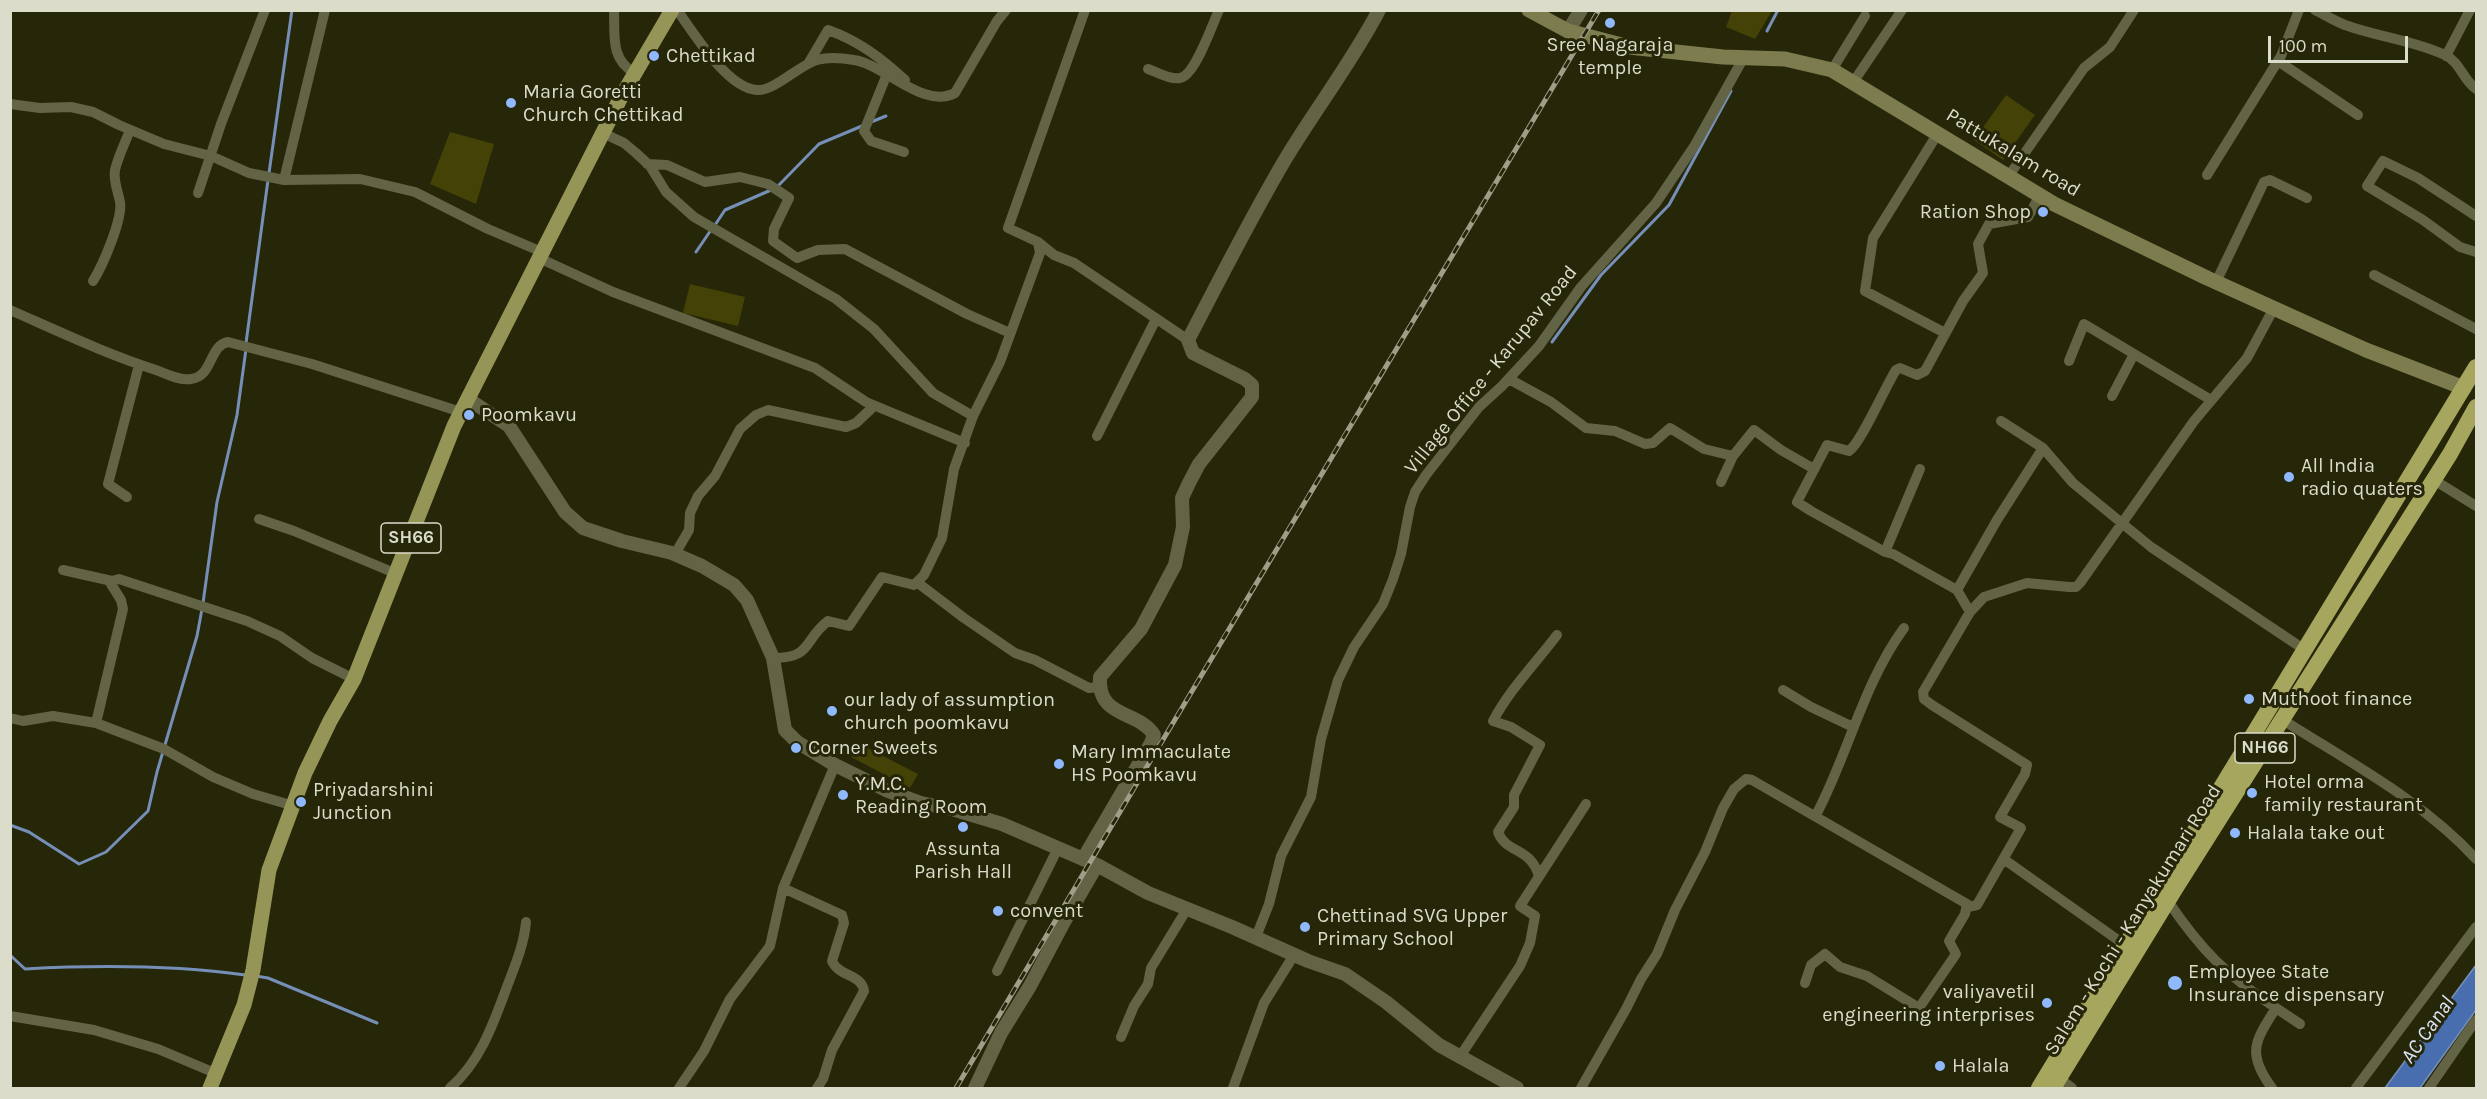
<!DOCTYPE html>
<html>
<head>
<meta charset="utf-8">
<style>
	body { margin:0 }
	#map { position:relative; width:2487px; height:1099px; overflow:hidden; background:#262609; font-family:Karla,sans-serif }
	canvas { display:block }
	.frame { position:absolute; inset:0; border:12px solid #dcdccb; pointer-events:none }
	.scale { position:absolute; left:2268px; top:36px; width:140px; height:27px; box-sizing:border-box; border:3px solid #dcdccb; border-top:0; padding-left:8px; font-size:18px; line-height:21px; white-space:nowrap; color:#dcdccb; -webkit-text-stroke:4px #262609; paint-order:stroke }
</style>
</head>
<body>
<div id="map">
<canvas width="2487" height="1099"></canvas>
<div class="frame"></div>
<div class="scale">100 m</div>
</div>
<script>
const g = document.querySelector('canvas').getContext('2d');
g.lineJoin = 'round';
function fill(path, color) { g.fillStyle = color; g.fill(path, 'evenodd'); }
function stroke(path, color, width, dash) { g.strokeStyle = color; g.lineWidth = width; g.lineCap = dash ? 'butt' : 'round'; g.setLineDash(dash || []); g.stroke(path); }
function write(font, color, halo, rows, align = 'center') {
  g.font = font + ' Karla,sans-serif'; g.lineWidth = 6; g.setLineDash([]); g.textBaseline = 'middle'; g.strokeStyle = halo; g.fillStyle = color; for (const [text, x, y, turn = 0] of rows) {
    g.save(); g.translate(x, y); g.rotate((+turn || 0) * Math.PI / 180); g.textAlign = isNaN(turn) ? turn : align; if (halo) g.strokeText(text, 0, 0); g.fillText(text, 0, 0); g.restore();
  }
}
const green = new Path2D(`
	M1732,11v-1l40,1 -17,28 -29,-12z
	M2006,95l29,20 -32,45 -29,-20z
	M450,132l44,12 -18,60 -46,-20z
	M690,284l55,13 -7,29 -55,-13z
	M858,743l60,31 -8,14 -59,-31z`);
const water = new Path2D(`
	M2476,965v45l-56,78h-35z`);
const stream = new Path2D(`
	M1767,31l11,-21
	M871,122l15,-6
	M269,173l23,-163
	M777,187l42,-43 43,-18
	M715,225l10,-15 46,-20
	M696,252l15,-22
	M1552,342l49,-67 68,-70 62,-114
	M246,343l22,-163
	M203,603l14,-101 20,-87 9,-66
	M10,825l19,7 50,32 27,-12 42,-41 9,-39 40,-136 5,-27
	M10,955l15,14c73,-4 147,-4 220,6
	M256,976l12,2 109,45`);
const minor = new Path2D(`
	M614,10c1,25 -4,50 21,63
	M677,10c17,23 49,77 79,80 18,2 43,-25 61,-30 11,-3 25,-2 37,0 30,4 69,50 101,33l42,-72 9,-11
	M2315,10c10,5 20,11 30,15 33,12 68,15 100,30 15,7 18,25 31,34
	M2446,56l24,-46
	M2278,61l80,54
	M808,64l20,-34c31,11 53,28 77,50
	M889,69l-25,62 7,10 33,11
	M1148,69c9,3 22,11 32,9 15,-2 32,-53 39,-68
	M1832,70l33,-54
	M1854,81l48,-71
	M10,104l30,4 31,-1 22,5 26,13 45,19 47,12 38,17 35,7 76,-1 55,13 73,37 54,23
	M603,133l21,10 12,10 14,13 16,26 28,25 142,82 38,30 59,64 40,23
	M1938,133l-65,105 -8,53 80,42
	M647,164l20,1 38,17 35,-5 28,7 21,14 -15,31 -1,12 24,17 21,-8 27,-1 122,65 43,19
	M2207,175l74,-119 18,-46
	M2008,177l76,-109 26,-21 24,-37
	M284,180l41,-170
	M198,193l23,-69 44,-114
	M2476,216l-58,-38 -35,-17 -16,25 56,34 37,27 16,5
	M1038,242l16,13 20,8 114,77
	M539,258l74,34 202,76 51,34 99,41
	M2374,275l102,54
	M93,281c9,-14 30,-62 27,-79 -2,-11 -7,-21 -5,-32 3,-13 10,-27 15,-40
	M2216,282l48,-100 6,-2 37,18
	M10,310c48,21 96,44 146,60 11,4 24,11 35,9 22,-2 18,-34 37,-37l84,22 149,48
	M2069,361l15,-37 127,76
	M1509,379l42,23 35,26 29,3 30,13 8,-1 17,-15 34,21 29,7 21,-26 27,20 33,19
	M2112,396l22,-42
	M2001,421l42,27
	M1097,436l59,-117
	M2434,480l42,26
	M1721,482l12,-26
	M127,497l-19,-13 31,-119
	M259,519l35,12 103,43
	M1885,552l35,-83
	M675,554l14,-24 1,-17 8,-17 17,-20 25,-47 16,-14 12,-5 78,17 10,-4 18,-17
	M63,570l49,11
	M918,583l46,35 51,35 20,7 54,28 10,-1
	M1957,590l-64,-36 -8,-2 -74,-41 -14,-9 30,-57 22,6c12,-8 36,-64 47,-81l4,-2 17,7 8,-4 38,-70 20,-28 -5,-29 11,-20 39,-7 12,-22
	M1970,612l-13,-22 40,-70 46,-72 30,35 78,64 154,103
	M773,658c40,0 30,-18 55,-37l21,5 33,-49 32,8 10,-10 18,-37 12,-69 19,-53 27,-54 40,-109 -2,-11 -30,-14 77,-218
	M1783,690l28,17 42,20
	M10,718l13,3 30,-5 43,7 68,26 49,28 40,17 41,12
	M2283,720c66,42 140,81 193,139
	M96,723l27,-114 -2,-9 -10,-16 1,-3 7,-2 128,42 33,15 32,22 42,21
	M1816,815c32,-60 47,-131 88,-187
	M2005,860l120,85
	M1539,876c-9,-30 -33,-22 -41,-44l16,-25v-12l26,-50 -29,-18 -18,-6c17,-32 42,-57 64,-86
	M783,888l59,27 2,8 -12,38c7,16 30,13 32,30l-32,59 -9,29 -6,9
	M2168,901c33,49 58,74 108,107 -21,33 -30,45 -4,80
	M1968,907l9,-2 44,-77 -21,-11 25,-43 2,-9 -95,-60 -8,-6 -1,-7 47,-80 14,-15 43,-14 42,4h7l4,-4 114,-162 53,-63 27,-50
	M1256,937l13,-33 12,-48 30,-59 10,-58 17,-59 16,-33 29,-43 10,-25 8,-25 9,-47 5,-15 11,-17 53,-68 23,-21 37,-40 42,-59 75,-84 39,-58 49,-88
	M997,971l61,-123
	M2276,1008l24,16
	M10,1016l84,14 64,19 57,24
	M1121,1037l13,-31 14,-22 3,-16 36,-59
	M1459,1058l61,-92 10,-23 5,-27 -15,-10 66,-102
	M2059,1078l13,10
	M450,1088c31,-27 44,-66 58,-104 8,-21 16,-40 18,-62
	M679,1088l25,-37 26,-52 40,-53 13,-58 52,-123
	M1233,1088l31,-85 30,-48
	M1581,1088l45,-79 15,-30 16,-25 18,-44 30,-58 18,-44 11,-19 12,-10 6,1 215,124 -2,10 -16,27 7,13 -37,54 -52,-32 -27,-9 -15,-13 -14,11 -6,18
	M2356,1088l120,-161
	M2429,1088l47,-68`);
const tertiary = new Path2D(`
	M1568,31l13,-21
	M468,399l41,27 56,86 18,16 39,13 50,12 30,13 32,19 13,15 26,58 12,72 12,12 38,23 53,26 33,12 31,6 50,15 95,41 51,28 84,34 76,34 37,13 41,28 53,43 78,43
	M1083,859l68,-116 3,-8c-15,-25 -57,-16 -54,-58l41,-48 34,-64 8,-38 -1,-29 7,-15 10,-19 53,-67v-12l-7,-6 -52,-26 -5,-13c32,-61 63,-123 98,-182 30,-50 66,-96 93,-148
	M975,1088l26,-55 29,-47 35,-66 32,-55`);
const secondary = new Path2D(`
	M1529,10l39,21 61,16 94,10 62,2 47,11 222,134 153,74 159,72 98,38`);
const primary = new Path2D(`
	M210,1088l34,-83 9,-35 16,-100 36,-97 25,-52 24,-42 100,-253 167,-329 51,-87`);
const trunk = new Path2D(`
	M2039,1088l437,-721
	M2053,1088l122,-199 275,-435 26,-47`);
const rail = new Path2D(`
	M956,1088c213,-360 428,-718 643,-1078`);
const markers = [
	[1610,23,6,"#90b8fd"],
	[654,56,6,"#90b8fd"],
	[511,103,6,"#90b8fd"],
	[2043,212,6,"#90b8fd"],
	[469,415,6,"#90b8fd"],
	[2289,477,6,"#90b8fd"],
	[2249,699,6,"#90b8fd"],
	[832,711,6,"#90b8fd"],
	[796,748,6,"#90b8fd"],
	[1059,764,6,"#90b8fd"],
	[2252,793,6,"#90b8fd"],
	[843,795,6,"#90b8fd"],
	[301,802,6,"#90b8fd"],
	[963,827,6,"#90b8fd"],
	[2235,833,6,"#90b8fd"],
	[998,911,6,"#90b8fd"],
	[1305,927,6,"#90b8fd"],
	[2175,983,8,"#90b8fd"],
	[2047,1003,6,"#90b8fd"],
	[1940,1066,6,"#90b8fd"]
];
const shields = [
	[411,538,60],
	[2265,748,60]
];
const shieldNames = [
	["SH66",411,538],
	["NH66",2265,748]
];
const poiNames = [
	["Sree Nagaraja",1610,45,"center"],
	["temple",1610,68,"center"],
	["Chettikad",666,56],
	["Maria Goretti",523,92],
	["Church Chettikad",523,115],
	["Ration Shop",2031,212,"right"],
	["Poomkavu",481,415],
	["All India",2301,466],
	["radio quaters",2301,489],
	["Muthoot finance",2261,699],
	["our lady of assumption",844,700],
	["church poomkavu",844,723],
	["Corner Sweets",808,748],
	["Mary Immaculate",1071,752],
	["HS Poomkavu",1071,775],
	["Hotel orma",2264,782],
	["family restaurant",2264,805],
	["Y.M.C.",855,784],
	["Reading Room",855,807],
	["Priyadarshini",313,790],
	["Junction",313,813],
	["Halala take out",2247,833],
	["Assunta",963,849,"center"],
	["Parish Hall",963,872,"center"],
	["convent",1010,911],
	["Chettinad SVG Upper",1317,916],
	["Primary School",1317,939],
	["Employee State",2188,972],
	["Insurance dispensary",2188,995],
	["valiyavetil",2035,992,"right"],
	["engineering interprises",2035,1015,"right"],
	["Halala",1952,1066]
];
const streetNames = [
	["Pattukalam road",2013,153,31],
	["Village Office - Karupav Road",1491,370,-51],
	["Salem - Kochi - Kanyakumari Road",2133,920,-58]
];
const waterNames = [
	["AC Canal",2428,1030,-55]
];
fill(green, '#444206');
fill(water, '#496eaf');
stroke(water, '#758fb7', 1.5);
stroke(stream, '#758fb7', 3);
stroke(minor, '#636345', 10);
stroke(tertiary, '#636345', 14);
stroke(secondary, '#7c7c4e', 15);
stroke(primary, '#959558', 15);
stroke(trunk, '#a6a65e', 16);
stroke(rail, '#9e9e89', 5);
stroke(rail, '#262609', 3, [9]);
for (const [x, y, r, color] of markers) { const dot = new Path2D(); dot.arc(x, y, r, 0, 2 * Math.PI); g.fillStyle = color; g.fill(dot); stroke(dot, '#262609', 2); }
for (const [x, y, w] of shields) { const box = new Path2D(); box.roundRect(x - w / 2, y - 15, w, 30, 4.5); g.fillStyle = '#262609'; g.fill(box); stroke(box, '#dcdccb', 1.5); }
write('bold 18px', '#dcdccb', null, shieldNames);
write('20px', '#dcdccb', '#262609', poiNames, 'left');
write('20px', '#dcdccb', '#262609', streetNames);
write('italic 21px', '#d9e5f7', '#262609', waterNames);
</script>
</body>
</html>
